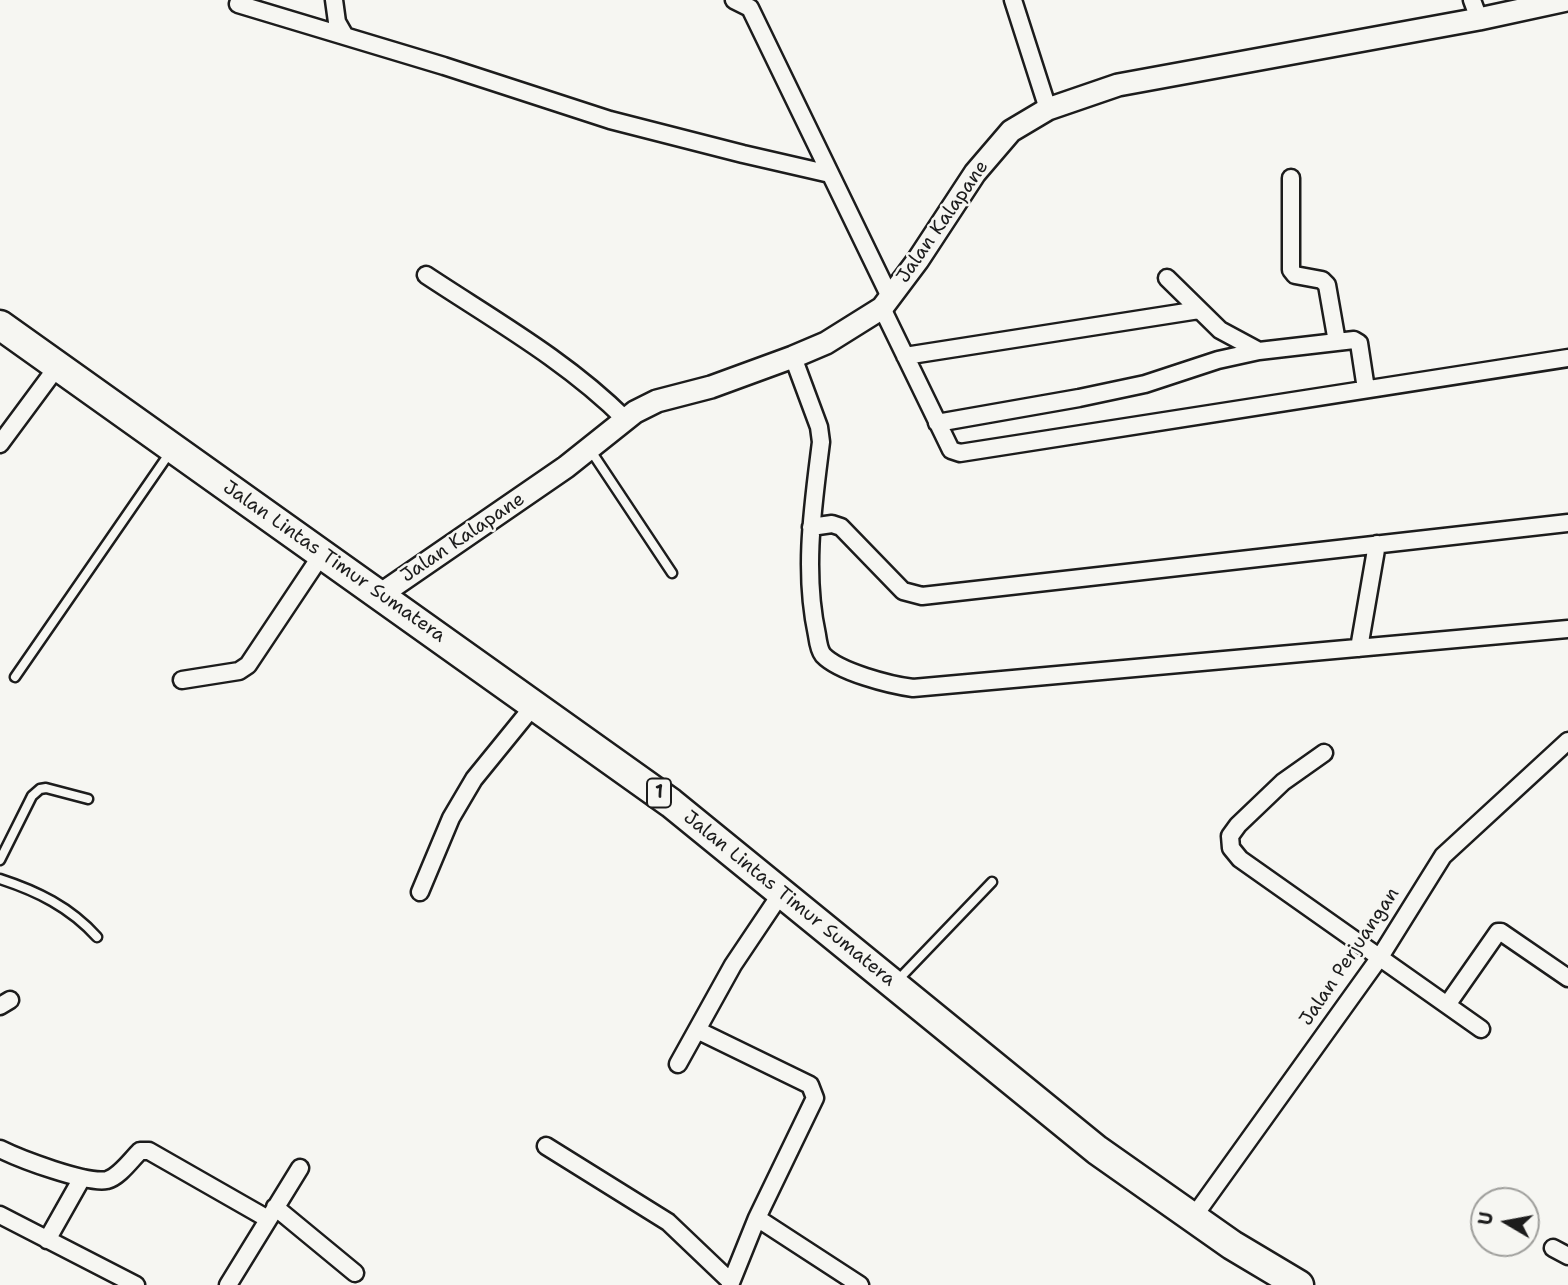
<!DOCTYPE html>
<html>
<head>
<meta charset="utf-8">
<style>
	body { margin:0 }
	#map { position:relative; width:1568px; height:1285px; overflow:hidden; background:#f6f6f2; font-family:"Shantell Sans",sans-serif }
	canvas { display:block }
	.north { position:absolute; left:1470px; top:1187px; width:70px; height:70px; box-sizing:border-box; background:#f6f6f2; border:2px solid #9f9f9c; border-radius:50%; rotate:280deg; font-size:19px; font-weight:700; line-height:28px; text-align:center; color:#1c1c1c }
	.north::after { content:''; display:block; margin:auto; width:24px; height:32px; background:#1c1c1c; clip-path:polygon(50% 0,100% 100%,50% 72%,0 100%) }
</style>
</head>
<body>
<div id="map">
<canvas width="1568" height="1285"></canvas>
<div class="north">U</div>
</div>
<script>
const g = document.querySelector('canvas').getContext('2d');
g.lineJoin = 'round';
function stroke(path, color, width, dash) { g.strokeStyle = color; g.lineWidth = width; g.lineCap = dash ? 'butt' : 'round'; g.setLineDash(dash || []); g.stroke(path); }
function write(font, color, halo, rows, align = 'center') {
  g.font = font + ' "Shantell Sans",sans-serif'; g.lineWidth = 5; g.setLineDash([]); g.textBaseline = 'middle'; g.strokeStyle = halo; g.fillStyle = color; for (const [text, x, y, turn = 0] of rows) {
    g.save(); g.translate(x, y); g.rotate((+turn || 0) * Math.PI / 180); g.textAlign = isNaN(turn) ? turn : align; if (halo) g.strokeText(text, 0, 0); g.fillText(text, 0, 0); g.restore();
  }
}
const service = new Path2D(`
	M591,451l81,122
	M15,677l156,-226
	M0,860l32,-64 8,-7 6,-1 42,11
	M0,879c37,12 70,28 97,58
	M897,981l95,-99`);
const minor = new Path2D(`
	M334,0l3,22 8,14
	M734,0l16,8 140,289
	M1013,0l35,109
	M1472,0l7,19
	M238,4l206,62 166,54 133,34 87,20
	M1291,178v92l4,5 27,5 5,5 10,57
	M426,275c68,45 141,86 199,144
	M1167,278l53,52 39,21
	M882,308l69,142 9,3 608,-95
	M905,356l294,-46
	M793,357l26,70 2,15c-8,64 -18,129 -4,193 1,7 2,15 6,20 16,17 67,30 90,33l655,-59
	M937,423l142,-25 66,-14 73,-24 41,-9 95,-11 5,3 7,46
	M0,444l57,-77
	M811,527l21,-3 9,3 62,64 19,5 646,-73
	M1359,648l18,-104
	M182,680l57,-9 9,-6 74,-111
	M1324,753l-41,29 -45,43 -8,11 1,12 9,11 241,170
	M420,892l31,-74 23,-39 61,-75
	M1447,1005l51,-73h3l67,46
	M0,1006l10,-6
	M697,1030l113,55 5,13 -58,120 -27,67
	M678,1064l55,-99 49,-73
	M546,1146l122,76 63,60
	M0,1149c20,10 86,35 107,31 12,-3 24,-20 33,-29h9l119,68
	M275,1207l80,66
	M0,1215l136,70
	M757,1218l103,67
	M1192,1219l188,-262 63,-101 125,-115
	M47,1240l35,-62
	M1553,1248l15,8
	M228,1285l72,-117`);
const tertiary = new Path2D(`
	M380,595l186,-128 69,-55 22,-11 54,-14 82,-30 33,-14 56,-35 36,-48 57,-87 36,-42 37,-22 70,-24 361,-66 88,-19`);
const trunk = new Path2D(`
	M0,325l671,478 426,347 135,95 67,40`);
const shields = [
	[659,793,24]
];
const shieldNames = [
	["1",659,793]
];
const streetNames = [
	["Jalan Kalapane",943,222,-55],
	["Jalan Kalapane",463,538,-34],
	["Jalan Lintas Timur Sumatera",334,562,35],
	["Jalan Lintas Timur Sumatera",789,899,39],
	["Jalan Perjuangan",1350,957,-56]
];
stroke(service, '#1c1c1c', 13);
stroke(minor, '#1c1c1c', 21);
stroke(tertiary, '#1c1c1c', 26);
stroke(trunk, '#1c1c1c', 33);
stroke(service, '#f6f6f2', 8);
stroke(minor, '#f6f6f2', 16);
stroke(tertiary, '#f6f6f2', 21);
stroke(trunk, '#f6f6f2', 28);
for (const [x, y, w] of shields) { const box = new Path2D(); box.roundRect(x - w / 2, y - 14.5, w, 29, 5); g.fillStyle = '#f6f6f2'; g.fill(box); stroke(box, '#1c1c1c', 2); }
write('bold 18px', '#1c1c1c', null, shieldNames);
write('19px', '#1c1c1c', '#f6f6f2', streetNames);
</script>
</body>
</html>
